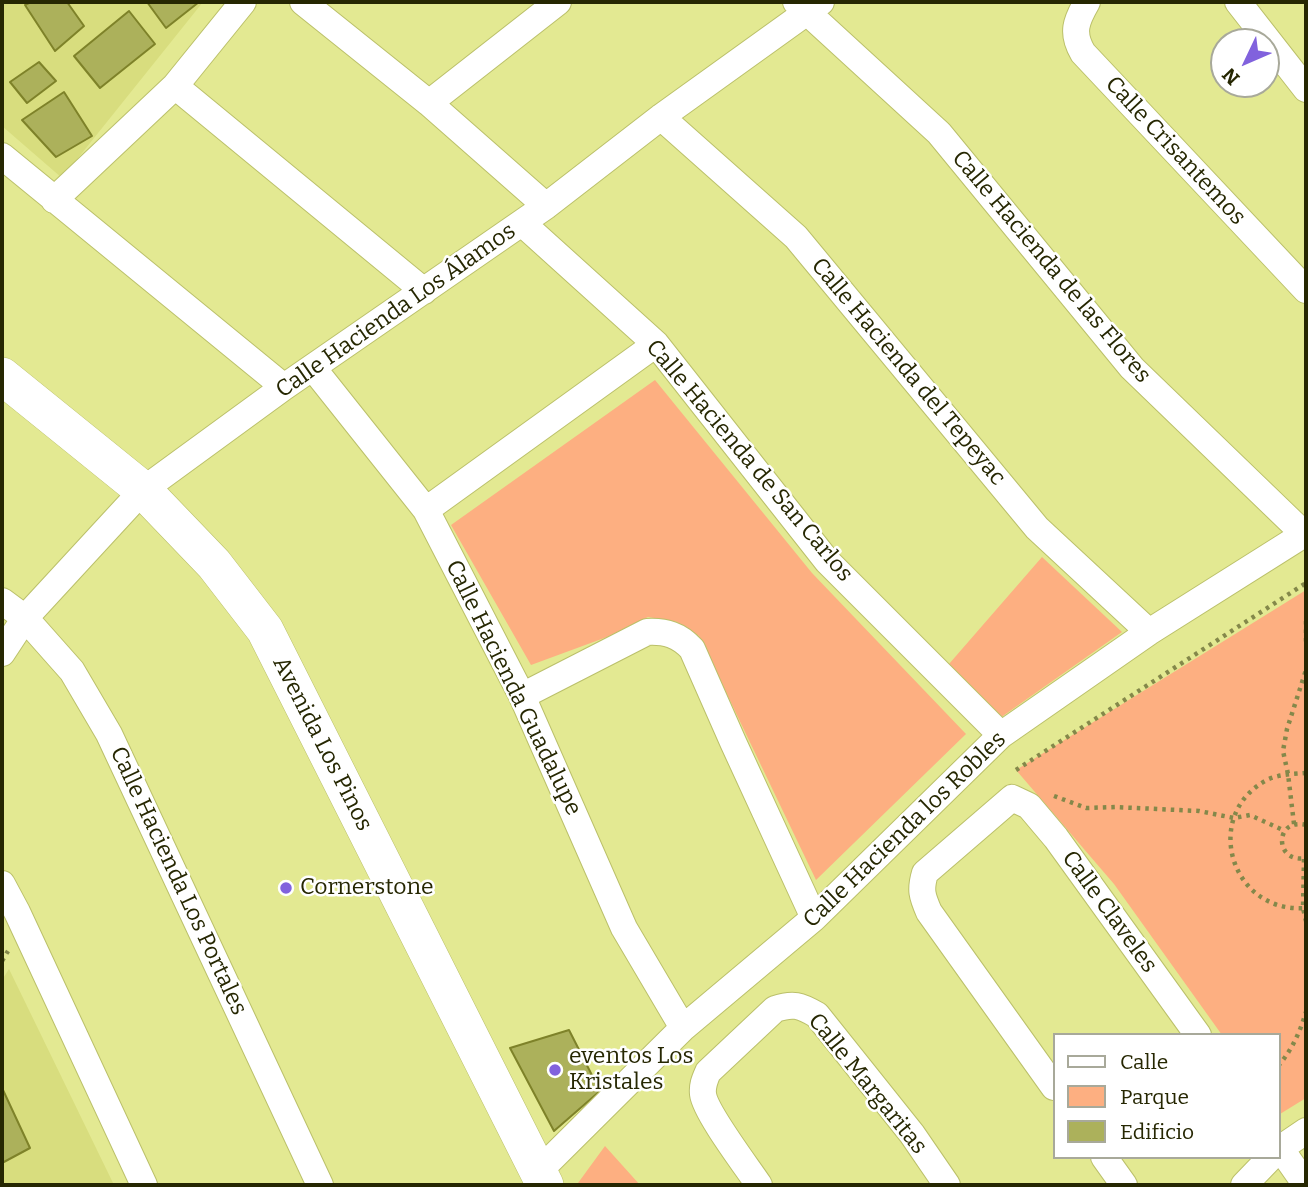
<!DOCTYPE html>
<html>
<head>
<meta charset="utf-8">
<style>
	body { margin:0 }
	#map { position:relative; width:1308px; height:1187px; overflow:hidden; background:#e3e992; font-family:Bitter,serif }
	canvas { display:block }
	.frame { position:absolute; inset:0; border:4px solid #262702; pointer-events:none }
	.legend { position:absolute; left:1053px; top:1033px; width:228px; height:126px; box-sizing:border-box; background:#fff; border:2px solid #a8a99a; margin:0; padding:9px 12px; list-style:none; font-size:21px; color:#262702 }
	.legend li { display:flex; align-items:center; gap:14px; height:35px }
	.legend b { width:35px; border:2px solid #a8a99a }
	.north { position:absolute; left:1210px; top:28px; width:70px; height:70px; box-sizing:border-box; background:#fff; border:2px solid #a8a99a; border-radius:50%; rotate:226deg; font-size:19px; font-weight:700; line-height:28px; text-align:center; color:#262702 }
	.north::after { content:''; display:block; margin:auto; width:24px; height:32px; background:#8162dd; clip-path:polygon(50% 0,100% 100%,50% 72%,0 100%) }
</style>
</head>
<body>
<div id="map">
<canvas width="1308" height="1187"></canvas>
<div class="frame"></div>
<ul class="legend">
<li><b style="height:9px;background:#fff"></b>Calle</li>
<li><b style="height:19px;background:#fdaf81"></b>Parque</li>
<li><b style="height:19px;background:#acb15b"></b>Edificio</li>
</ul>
<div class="north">N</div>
</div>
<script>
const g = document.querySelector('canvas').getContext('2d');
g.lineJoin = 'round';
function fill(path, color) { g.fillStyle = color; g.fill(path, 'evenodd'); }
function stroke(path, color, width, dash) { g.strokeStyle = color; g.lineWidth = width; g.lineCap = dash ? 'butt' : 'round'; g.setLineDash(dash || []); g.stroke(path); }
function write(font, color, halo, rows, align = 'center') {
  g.font = font + ' Bitter,serif'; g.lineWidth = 5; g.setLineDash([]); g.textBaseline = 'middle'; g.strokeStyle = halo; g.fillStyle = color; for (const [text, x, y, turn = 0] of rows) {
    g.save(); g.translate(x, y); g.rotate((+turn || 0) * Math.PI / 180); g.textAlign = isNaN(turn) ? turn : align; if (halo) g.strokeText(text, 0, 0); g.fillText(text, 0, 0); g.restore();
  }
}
const built = new Path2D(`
	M2,2h201l-141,176 -60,-52z
	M9,969l105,216h-112v-205z`);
const green = new Path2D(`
	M655,380l157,193 154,161 -150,146 -117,-244 -22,-14 -29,-5 -41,20 -76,28 -80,-140z
	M1042,557l80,75 -122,86 -51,-54z
	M1306,590v508l-26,16 -2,-2v-77h-56l-108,-151 -98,-114z
	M605,1146l35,39h-60l-2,-2z`);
const building = new Path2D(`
	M31,2h36l17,24 -29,25 -30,-46z
	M147,2h52l-33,26z
	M129,11l26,33 -55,44 -26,-32z
	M39,62l17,19 -29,22 -17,-21z
	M64,92l28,44 -36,21 -34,-37z
	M569,1030l31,61 -46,40 -44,-83z
	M3,1090l27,58 -28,15v-72z`);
const path = new Path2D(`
	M1306,621v24
	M1016,770l290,-187
	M1306,773c-12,1 -25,1 -37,6 -68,33 -40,135 37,129
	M1054,796l32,12 29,-1 84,4 35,7 16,-3 35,16
	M1294,824l-6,-50 -5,-23 4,-22 19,-59
	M1306,825c-32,-8 -32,39 0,33
	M1304,859l-1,49 3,13
	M2,961l6,-10
	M1278,1066c14,-16 22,-34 28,-54`);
const street = new Path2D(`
	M303,2l126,101 117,103
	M796,2l143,131 193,235 172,166
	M1087,2c-11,19 -16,31 -4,51l223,237
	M1238,2l68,87
	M175,86l249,205
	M429,103l129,-101
	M661,117l135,120 241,291 112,104
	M2,156l282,231
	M54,200l121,-114 68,-84
	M522,223l134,121 171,217 174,174
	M313,368l113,142 96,186 102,232 59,100
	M426,510l230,-166
	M2,601l23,17 47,53 37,63 211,451
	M2,653l23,-35 118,-128 141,-103 262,-181 115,-89 160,-115
	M522,696l125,-64c19,-1 32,3 45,17l41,93 81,176
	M2,884l15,28 127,273
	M1054,1087l-125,-175c-7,-16 -9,-22 -4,-39l87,-75 17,8 27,32 142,197
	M1278,1145l28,40
	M1278,1150l28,-19
	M1104,1157l20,28
	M538,1172l145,-144 131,-110 187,-183 148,-103 157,-99
	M759,1185c-12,-18 -54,-73 -56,-91 -1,-9 2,-15 5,-22l67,-63c18,-6 25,-4 42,6l95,119 35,51
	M1244,1185l27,-28`);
const secondary = new Path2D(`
	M2,376l141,114 71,74 51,66 280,555`);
const markers = [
	[286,888,7,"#8162dd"],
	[555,1070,7,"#8162dd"]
];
const streetNames = [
	["Calle Crisantemos",1175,151,47],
	["Calle Hacienda de las Flores",1051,267,50],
	["Calle Hacienda Los Álamos",396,311,-35],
	["Calle Hacienda del Tepeyac",908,372,50],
	["Calle Hacienda de San Carlos",749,461,50],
	["Calle Hacienda Guadalupe",513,688,64],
	["Avenida Los Pinos",322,744,63],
	["Calle Hacienda los Robles",905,830,-44],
	["Calle Hacienda Los Portales",178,881,65],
	["Calle Claveles",1109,912,54],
	["Calle Margaritas",867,1084,51]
];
const poiNames = [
	["Cornerstone",300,888],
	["eventos Los",569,1057],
	["Kristales",569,1083]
];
fill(built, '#d8dd7e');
fill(green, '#fdaf81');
fill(building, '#acb15b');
stroke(building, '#7e8229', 2);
stroke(street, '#bbc06a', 28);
stroke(secondary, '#bbc06a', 38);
stroke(path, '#84884a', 4.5, [3.5, 5]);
stroke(street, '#fff', 26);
stroke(secondary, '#fff', 37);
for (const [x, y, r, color] of markers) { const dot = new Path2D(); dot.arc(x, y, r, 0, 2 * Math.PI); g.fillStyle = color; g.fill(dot); stroke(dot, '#fff', 2.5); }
write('23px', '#262702', '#fff', streetNames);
write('23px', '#262702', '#fff', poiNames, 'left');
</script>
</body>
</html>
